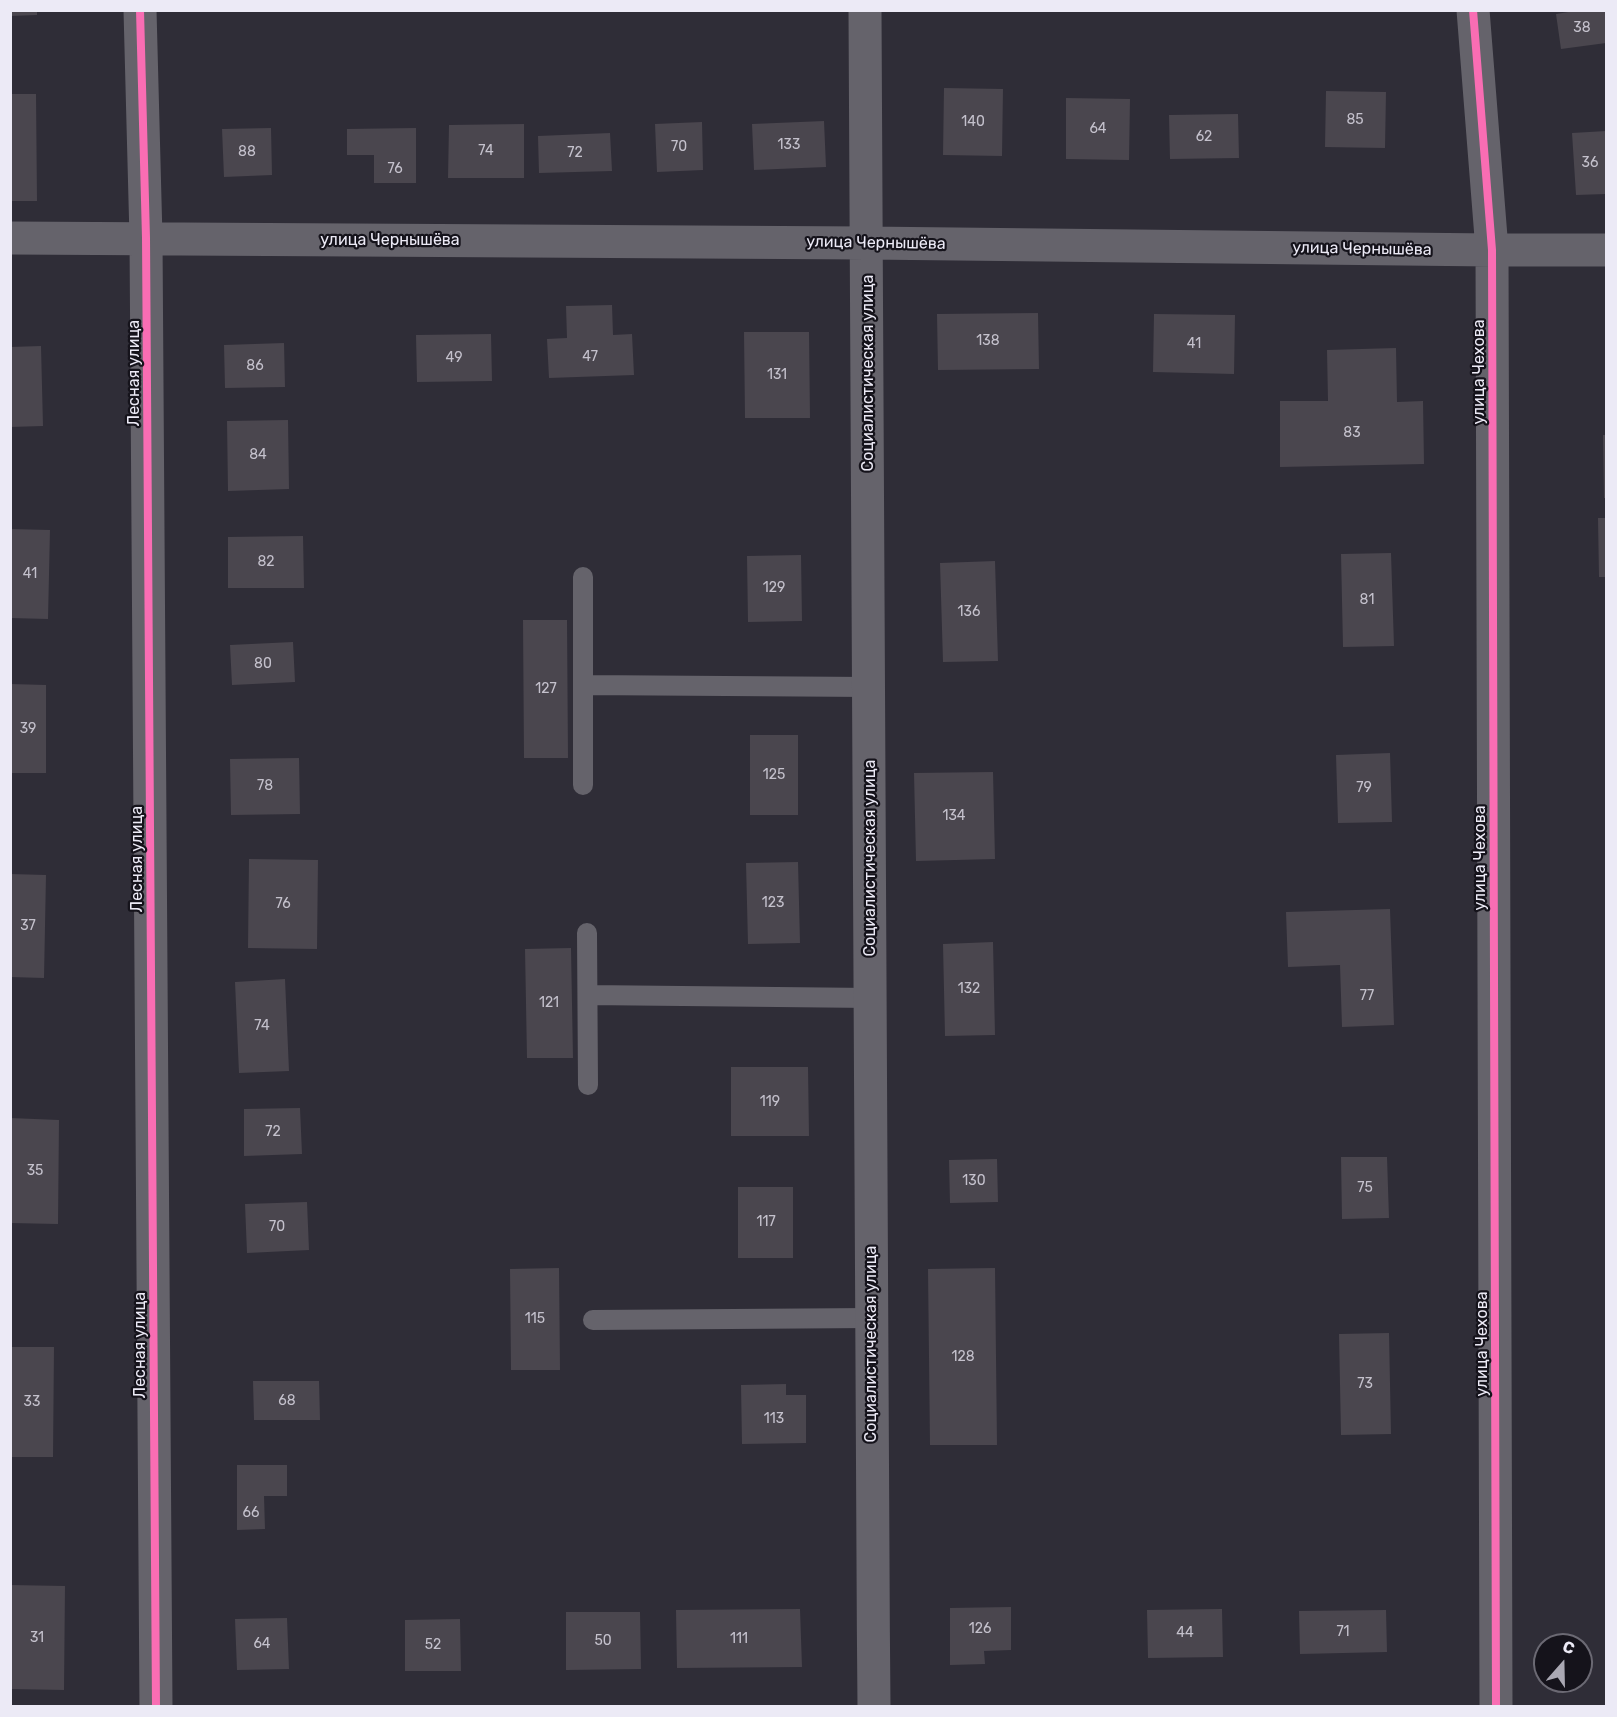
<!DOCTYPE html>
<html>
<head>
<meta charset="utf-8">
<style>
	body { margin:0 }
	#map { position:relative; width:1617px; height:1717px; overflow:hidden; background:#2f2d37; font-family:Rubik,sans-serif }
	canvas { display:block }
	.frame { position:absolute; inset:0; border:12px solid #eceaf6; pointer-events:none }
	.north { position:absolute; left:1533px; top:1633px; width:60px; height:60px; box-sizing:border-box; background:#15131b; border:2px solid #6b6973; border-radius:50%; rotate:20deg; font-size:16px; font-weight:700; line-height:24px; text-align:center; color:#eceaf6 }
	.north::after { content:''; display:block; margin:auto; width:21px; height:27px; background:#aaa8b3; clip-path:polygon(50% 0,100% 100%,50% 72%,0 100%) }
</style>
</head>
<body>
<div id="map">
<canvas width="1617" height="1717"></canvas>
<div class="frame"></div>
<div class="north">С</div>
</div>
<script>
const g = document.querySelector('canvas').getContext('2d');
g.lineJoin = 'round';
function fill(path, color) { g.fillStyle = color; g.fill(path, 'evenodd'); }
function stroke(path, color, width, dash) { g.strokeStyle = color; g.lineWidth = width; g.lineCap = dash ? 'butt' : 'round'; g.setLineDash(dash || []); g.stroke(path); }
function write(font, color, halo, rows, align = 'center') {
  g.font = font + ' Rubik,sans-serif'; g.lineWidth = 4.5; g.setLineDash([]); g.textBaseline = 'middle'; g.strokeStyle = halo; g.fillStyle = color; for (const [text, x, y, turn = 0] of rows) {
    g.save(); g.translate(x, y); g.rotate((+turn || 0) * Math.PI / 180); g.textAlign = isNaN(turn) ? turn : align; if (halo) g.strokeText(text, 0, 0); g.fillText(text, 0, 0); g.restore();
  }
}
const building = new Path2D(`
	M10,10h27v5l-27,1z
	M1581,10h25v33l-45,6 -5,-35z
	M944,88l59,1 -1,67 -59,-1z
	M1326,91l60,1 -1,56 -60,-1z
	M10,94h26l1,107h-27z
	M1066,98l64,1 -1,61 -63,-1z
	M1238,114l1,44 -69,1 -1,-44z
	M824,121l2,46 -72,3 -2,-46z
	M702,122l1,48 -46,2 -2,-48z
	M524,124v54h-76l1,-53z
	M271,128l1,47 -48,2 -2,-48z
	M416,128v55h-42v-28h-27v-26z
	M1606,131v63l-30,1 -4,-62z
	M610,133l2,38 -73,2 -1,-37z
	M612,305l1,30 19,-1 2,41 -85,3 -2,-39 20,-1 -1,-32z
	M1038,313l1,56 -101,1 -1,-56z
	M1154,314l81,1 -1,59 -81,-2z
	M744,332h65l1,86h-65z
	M491,334l1,47 -75,1 -1,-47z
	M284,343l1,44 -60,1 -1,-43z
	M41,346l2,80 -33,1v-80z
	M1396,348l1,54 26,-1 1,63 -144,3v-66h48l-1,-51z
	M288,420l1,69 -61,2 -1,-70z
	M1603,435h3v63h-2z
	M1598,518h8v59h-7z
	M10,529l40,1 -2,89 -38,-1z
	M303,536l1,52h-76v-51z
	M1391,553l3,93 -51,1 -2,-93z
	M801,555l1,66 -54,1 -1,-66z
	M995,561l3,100 -55,1 -3,-99z
	M523,620h44l1,138h-44z
	M293,642l2,40 -63,3 -2,-40z
	M10,684l36,1v88h-36z
	M750,735h48v80h-48z
	M1390,753l2,69 -54,1 -2,-68z
	M299,758l1,56 -69,1 -1,-56z
	M993,772l2,87 -79,2 -2,-88z
	M249,859l69,1 -1,89 -69,-1z
	M798,862l2,81 -52,1 -2,-81z
	M10,874l36,1 -2,103 -34,-1z
	M1390,909l4,116 -52,2 -2,-62 -52,2 -2,-55z
	M993,942l2,93 -50,1 -2,-92z
	M571,948l2,110h-46l-2,-109z
	M285,979l4,92 -50,2 -4,-91z
	M731,1067h77l1,69h-78z
	M300,1108l2,46 -58,2v-47z
	M10,1118l49,2 -1,104 -48,-1z
	M1341,1157h46l2,61 -47,1z
	M997,1159l1,43 -48,1 -1,-43z
	M738,1187h55v71h-55z
	M307,1202l2,48 -62,3 -2,-49z
	M559,1268l1,102h-49l-1,-101z
	M995,1268l2,177h-67l-2,-176z
	M1389,1333l2,101 -50,1 -2,-101z
	M10,1347h44l-1,110h-43z
	M253,1381h66l1,39h-66z
	M786,1384v11h20v48l-64,1 -1,-59z
	M237,1465h50v31h-23l1,33 -28,1z
	M10,1585l55,1 -1,104 -54,-1z
	M1011,1607v43l-27,1 1,13 -35,1v-57z
	M800,1609l2,58 -125,1 -1,-58z
	M1222,1609l1,48 -75,1 -1,-48z
	M1386,1610l1,42 -87,2 -1,-43z
	M566,1612h74l1,57 -75,1z
	M287,1618l2,51 -52,1 -2,-51z
	M460,1619l1,52h-56v-51z`);
const lane = new Path2D(`
	M583,577v208
	M583,685l286,2
	M587,933l1,152
	M588,995l283,3
	M593,1320l278,-2`);
const street = new Path2D(`
	M140,10l6,228 10,1468
	M865,10c5,566 4,1131 9,1696
	M1473,10l19,240 4,1456
	M10,238l857,5 625,7h114`);
const cycleway = new Path2D(`
	M140,10l6,228 10,1468
	M1473,10l19,240 4,1456`);
const numberNames = [
	["38",1582,28],
	["85",1355,120],
	["140",973,122],
	["64",1098,129],
	["62",1204,137],
	["133",789,145],
	["70",679,147],
	["74",486,151],
	["88",247,152],
	["72",575,153],
	["36",1590,163],
	["76",395,169],
	["138",988,341],
	["41",1194,344],
	["47",590,357],
	["49",454,358],
	["86",255,366],
	["131",777,375],
	["83",1352,433],
	["84",258,455],
	["82",266,562],
	["41",30,574],
	["129",774,588],
	["81",1367,600],
	["136",969,612],
	["80",263,664],
	["127",546,689],
	["39",28,729],
	["125",774,775],
	["78",265,786],
	["79",1364,788],
	["134",954,816],
	["123",773,903],
	["76",283,904],
	["37",28,926],
	["132",969,989],
	["77",1367,996],
	["121",549,1003],
	["74",262,1026],
	["119",770,1102],
	["72",273,1132],
	["35",35,1171],
	["130",974,1181],
	["75",1365,1188],
	["117",766,1222],
	["70",277,1227],
	["115",535,1319],
	["128",963,1357],
	["73",1365,1384],
	["68",287,1401],
	["33",32,1402],
	["113",774,1419],
	["66",251,1513],
	["126",980,1629],
	["71",1343,1632],
	["44",1185,1633],
	["31",37,1638],
	["111",739,1639],
	["50",603,1641],
	["64",262,1644],
	["52",433,1645]
];
const streetNames = [
	["улица Чернышёва",390,240],
	["улица Чернышёва",876,243,1],
	["улица Чернышёва",1362,249,1],
	["улица Чехова",1479,372,-90],
	["Лесная улица",134,373,-90],
	["Социалистическая улица",868,373,-90],
	["Социалистическая улица",870,858,-90],
	["улица Чехова",1480,858,-90],
	["Лесная улица",137,859,-90],
	["Социалистическая улица",871,1344,-90],
	["улица Чехова",1482,1344,-90],
	["Лесная улица",140,1345,-90]
];
fill(building, '#4a464e');
stroke(lane, '#65636b', 20);
stroke(street, '#65636b', 33);
stroke(cycleway, '#f96db3', 8);
write('14px', '#c4c1cc', null, numberNames);
write('16px', '#eceaf6', '#15131b', streetNames);
</script>
</body>
</html>
